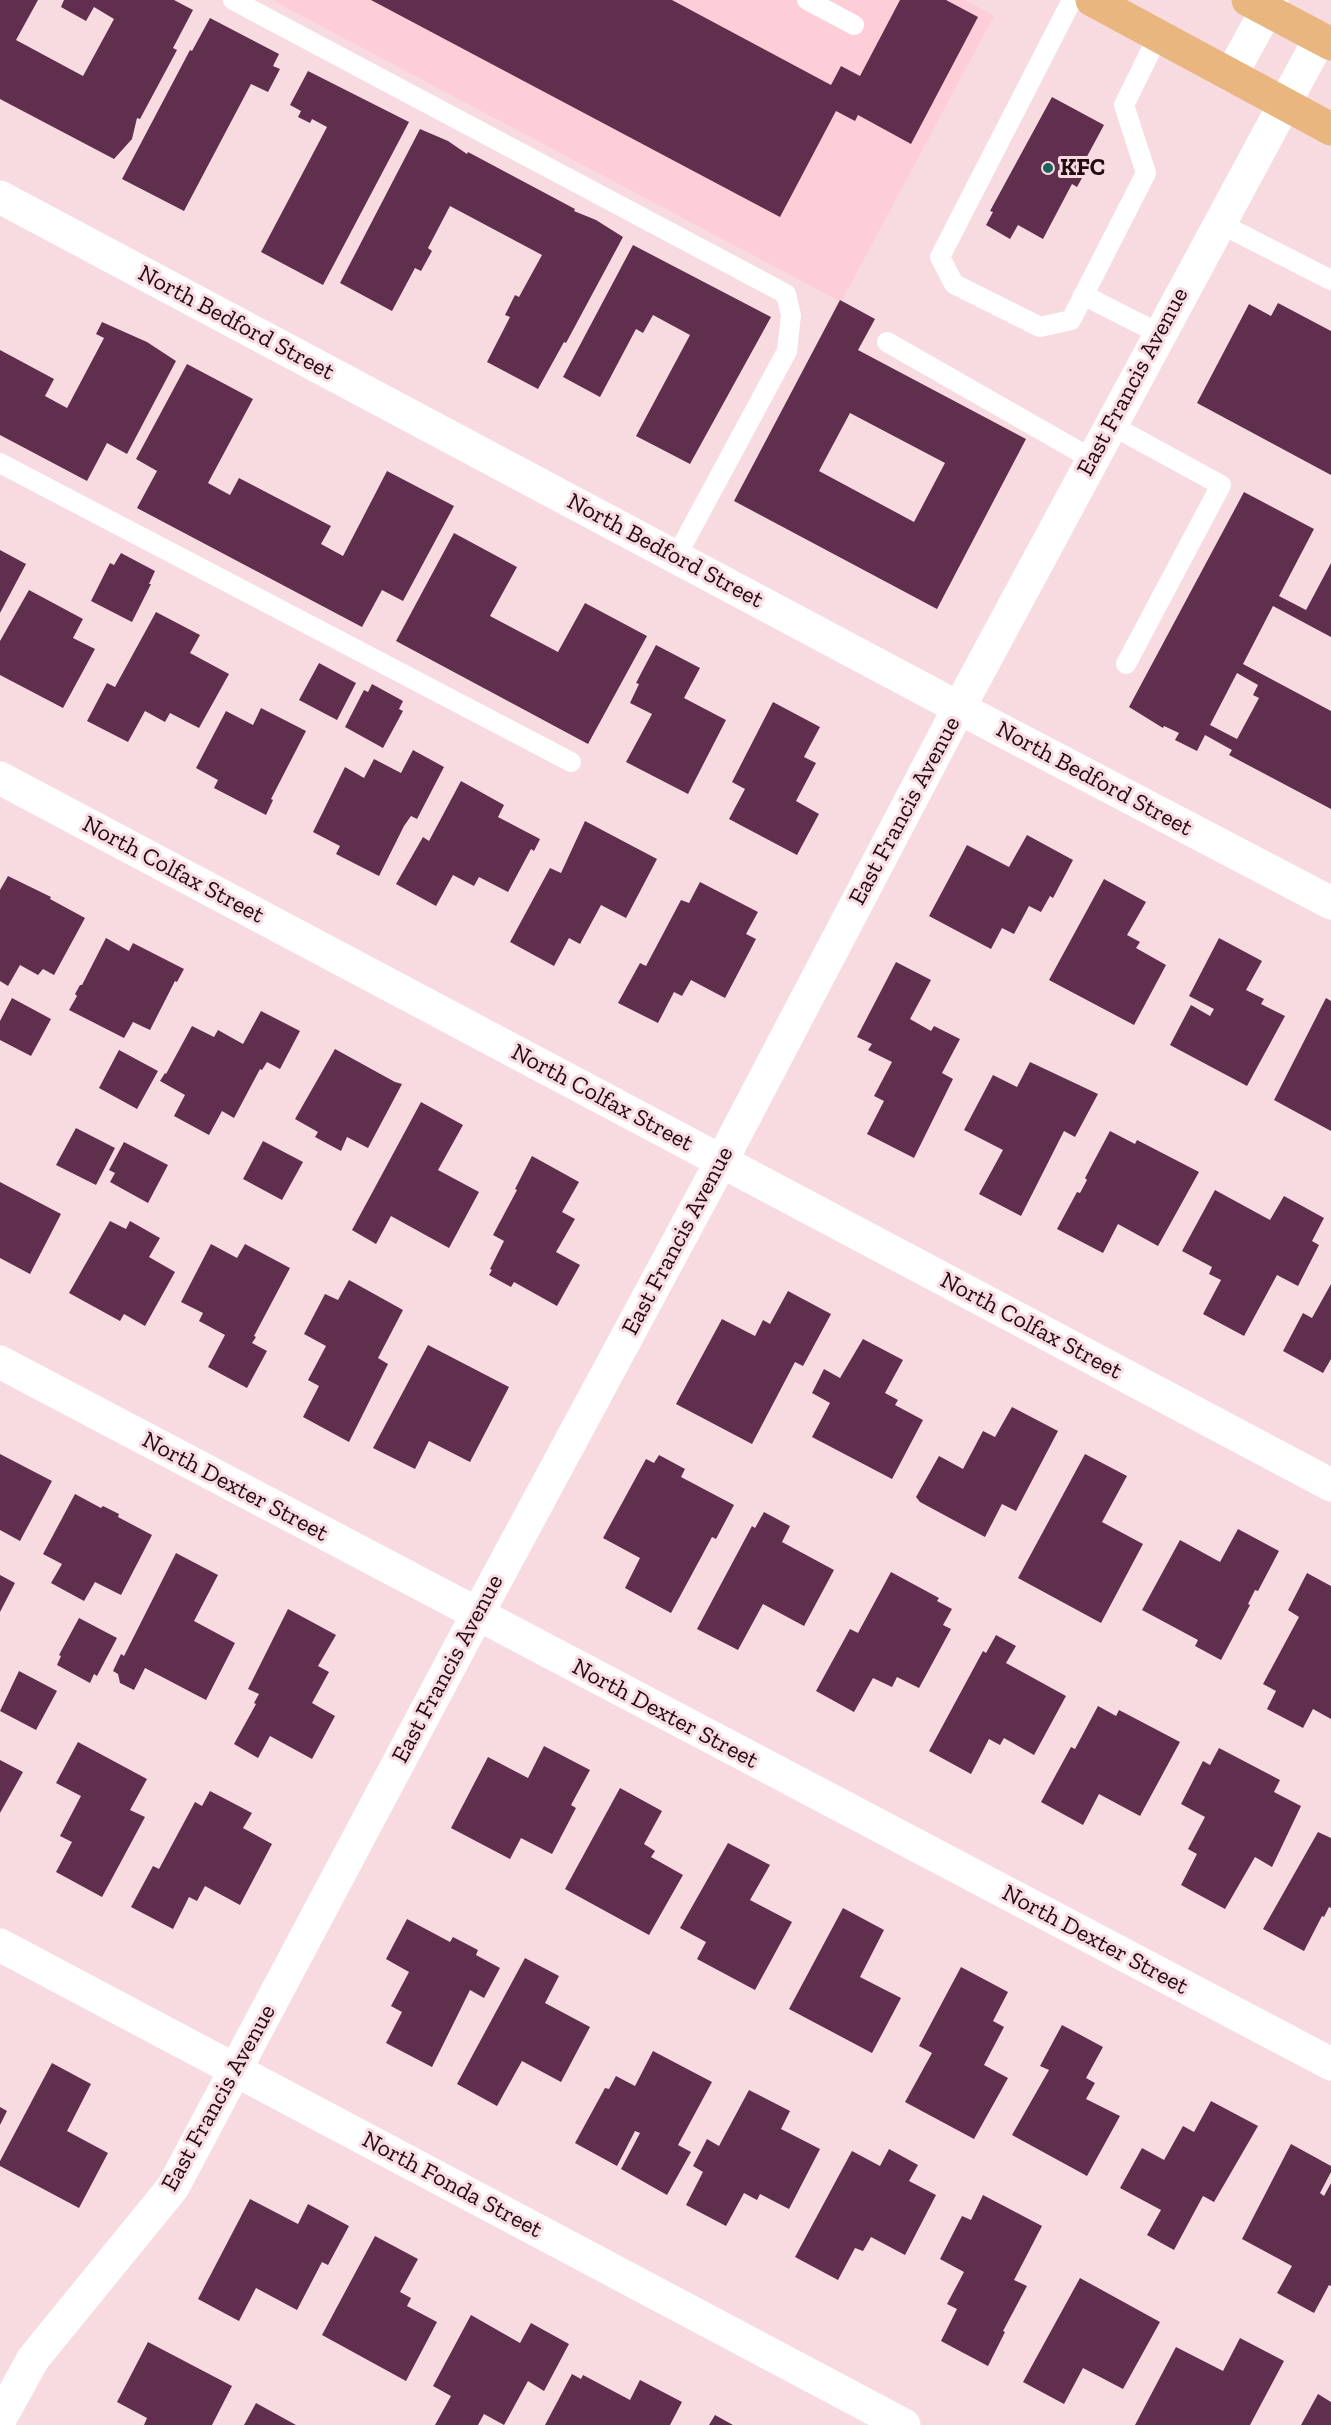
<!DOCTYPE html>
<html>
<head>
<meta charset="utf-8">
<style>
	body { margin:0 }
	canvas { display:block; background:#f8dbe1 }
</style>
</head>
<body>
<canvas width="1331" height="2425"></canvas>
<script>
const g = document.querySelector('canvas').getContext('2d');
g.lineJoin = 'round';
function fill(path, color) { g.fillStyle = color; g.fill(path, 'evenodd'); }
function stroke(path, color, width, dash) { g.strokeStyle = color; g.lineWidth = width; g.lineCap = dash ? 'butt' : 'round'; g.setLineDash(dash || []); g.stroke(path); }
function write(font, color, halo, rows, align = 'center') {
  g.font = font + ' "Zilla Slab",serif'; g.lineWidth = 6; g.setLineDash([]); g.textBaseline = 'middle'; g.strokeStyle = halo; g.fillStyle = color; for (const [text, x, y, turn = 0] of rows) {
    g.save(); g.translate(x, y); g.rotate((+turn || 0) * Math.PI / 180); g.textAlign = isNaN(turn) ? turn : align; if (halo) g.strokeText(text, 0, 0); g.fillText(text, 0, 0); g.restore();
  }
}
const built = new Path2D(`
	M272,0h693l29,16 -153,286z`);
const building = new Path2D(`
	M0,0h38l-22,40 67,36 31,-57 -20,-12 -8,14 -25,-14 3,-7h110l19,10 -20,38 4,2 -37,69 -3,-1 -5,21 -18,20 -114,-60z
	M371,0h301l159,85 10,-19 19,10 40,-76h46l32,17 -67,127 -53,-29 -3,6 -19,-10 -56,106z
	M210,18l69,36 -6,12 7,3 -12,23 -17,-8 -67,127 -62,-32 68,-129 2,1z
	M308,71l101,51 -86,163 -62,-33 66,-125 -15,-8 -2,4 -12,-6 3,-6 -11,-6z
	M1052,97l52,28 -27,50 5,3 -5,9 -5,-3 -29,55 -25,-14 -8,14 -24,-14 7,-13 -3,-1z
	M420,129l28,12 19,13 1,-2 107,57 -1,2 22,9 27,17 -57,106 -2,-1 -26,47 -51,-27 23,-45 -5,-2 10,-20 4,2 23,-42 -92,-49 -22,42 4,3 -11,20 -6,-3 -23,43 -52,-28z
	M633,245l138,72 -81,147 -54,-28 54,-101 -37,-20 -10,18 -7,-4 -36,68 -37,-20z
	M840,300l35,19 -17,31 168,89 -89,170 -203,-108zM850,413l95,50 -31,59 -95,-51z
	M1278,303l53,28v144l-134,-72 52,-99 22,12z
	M102,322l45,20 29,19 -49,93 -20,-11 -20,38 -87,-46v-85l54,29 -9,17 22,12 37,-70 -8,-4z
	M187,364l66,35 -45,84 22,12 9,-17 92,48 -10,18 22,12 44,-85 67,35 -51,95 -21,-11 -20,37 -225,-119 20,-37 -21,-12z
	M1244,492l70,37 -35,67 27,14 25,-47v74l-58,-31 -30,58 88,47v98l-102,-54 3,-5 -27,-15 -8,16 -22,-11 4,-7 -15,-7 -1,2 -34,-21zM1237,673l21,12 -5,10 6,3 -22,41 -27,-14z
	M454,533l63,34 -27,49 68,36 27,-49 62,33 -59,108 -192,-103z
	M0,550l26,14 -26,49z
	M121,553l34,18 -6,13h2l-19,38 -41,-21 19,-38 4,2z
	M29,590l54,29 -10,19 22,11 -32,59 -63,-33v-34z
	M156,612l44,23 -10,18 39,21 -30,54 -29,-15 -5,9 -20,-11 -17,31 -41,-21 20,-38 8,4z
	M656,645l44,23 -16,30 42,22 -38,74 -62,-32 26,-48 -22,-11 9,-19 -3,-1z
	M319,663l37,20 -19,37 -38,-20z
	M372,684l31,17 -4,8 4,2 -20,37 -38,-21 19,-37 4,2z
	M773,702l47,25 -16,30 12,6 -20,38 23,13 -22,41 -68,-36 16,-30 -13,-7z
	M261,708l45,23 -35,68 2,1 -7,15 -52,-27 4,-8 -22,-12 30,-57 27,14z
	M413,750l31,17 -27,52 -6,-3 -7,10 -25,50 -43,-22 4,-8 -27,-14 32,-65 19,11 10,-19 27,14z
	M461,781l43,24 -6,12 42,22 -6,12 -3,-2 -23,43 -29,-15 -5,9 -21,-11 -17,31 -40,-22 27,-47 6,4z
	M585,821l72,38 -31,59 -25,-13 -21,39 -11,-6 -15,28 -44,-24 40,-74 11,5z
	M1027,835l46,25 -20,38 -3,-2 -9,16 -12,-6 -15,28 -12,-6 -11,21 -62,-33 38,-71 42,22z
	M8,876l43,21 -1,2 35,19 -31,57 -11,-6 -5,6 -18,-10 -12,21 -8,-5v-91z
	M1104,879l42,23 -19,33 13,7 -4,6 30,17 -32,60 -85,-45z
	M700,882l58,30 -12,22 10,5 -31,59 -34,-18 -9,16 -8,-4 -16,31 -40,-20 22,-40 6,3 35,-66 8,3z
	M106,938l23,13 4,-8 51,26 -7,13 -2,-1 -25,49 -17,-8 -9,16 -55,-28 8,-14 -2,-2 5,-9h2z
	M1219,938l43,23 -16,29 18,9 -3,5 24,12 -38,70 -77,-41 21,-40 19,11 4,-7 -25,-13z
	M896,962l35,18 -21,39 21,12 3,-5 26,13 -18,34 11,6 -39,79 -47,-24 17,-33 -10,-5 18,-34 -24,-12 4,-6 -15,-7z
	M12,998l39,21 -20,37 -31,-16v-19z
	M1326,998l5,3v130l-57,-31z
	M261,1011l39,20 -20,38 -13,-7 -5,8 -2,-1 -26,49 -12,-7 -13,24 -35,-19 11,-21 -25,-14 5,-8 1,1 26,-48 22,11 4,-7 25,14z
	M335,1049l60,33 7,2 -34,64 -21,-11 -6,14 -26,-14 3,-5 -23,-13z
	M119,1050l39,21 -21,38 -38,-21z
	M1030,1062l68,32 -23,43 -11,-6 -43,85 -42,-22 24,-44 -39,-20 29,-55 24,12z
	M421,1102l42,23 -25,45 41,22 -30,56 -58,-32 -15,28 -24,-14z
	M76,1128l39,20 -19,37 -40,-20z
	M1110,1131l25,13 2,-4 62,32 -41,74 -40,-22 -15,29 -46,-24 20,-37 3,1 7,-13 -2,-2z
	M263,1141l40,21 -21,38 -39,-21z
	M124,1142l44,23 -20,38 -38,-21 5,-9 -6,-3z
	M532,1156l47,26 -17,30 13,7 -19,33 24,13 -23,41 -43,-24 -3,5 -22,-12 3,-5 -2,-1 14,-28 -11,-6 24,-45 -2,-1z
	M0,1182l61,32 -31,60 -30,-16z
	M1215,1190l55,30 14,-24 40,22 -12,23 7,4 -21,41 -21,-11 -33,61 -41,-22 18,-34 -12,-6 3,-7 -30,-16z
	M110,1221l16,8 4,-8 30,17 -11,19 26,15 -30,54 -21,-12 -4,7 -51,-28z
	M211,1244l26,14 8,-14 45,24 -36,68 2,1 -4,6 15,8 -20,37 -39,-21 17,-32 -26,-14 4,-8 -22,-11z
	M349,1280l54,30 -25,48 10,6 -39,78 -46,-25 16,-31 -11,-6 18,-34 -22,-12 21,-40 13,6z
	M1331,1284v75l-8,14 -40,-22 20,-38 9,5z
	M788,1291l43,23 -28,52 -8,-4 -43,82 -76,-40 46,-85 33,17 8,-16 7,4z
	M863,1339l40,21 -18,33 13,7 -3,5 28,15 -31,59 -80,-42 18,-34 -18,-10 12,-24 16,9z
	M428,1345l81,42 -39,75 -41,-21 -14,28 -42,-21z
	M1012,1407l46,24 -42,80 -14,-7 -17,33 -65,-35 -4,-5 23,-41 24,13 20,-38 12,6z
	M0,1454l52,27 -32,60 -20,-11z
	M1085,1454l42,22 -25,46 41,22 -42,79 -83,-45z
	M659,1455l26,14 -4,8 53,28 -18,34 -4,-2 -41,76 -46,-25 15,-30 -37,-20 43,-79 8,4z
	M75,1494l26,14 2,-2 16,8 -1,3 34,18 -31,60 -26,-13 -11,19 -33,-18 11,-19 -19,-10z
	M764,1512l26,14 -8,16 52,28 -30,56 -41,-22 -25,46 -41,-21 55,-103 3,2z
	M1238,1529l41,22 -21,40 -3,-1 -7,14 2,1 -29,55 -26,-14 3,-6 -56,-30 38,-70 40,22z
	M176,1553l42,22 -24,46 41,22 -29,57 -61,-32 -11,22 -14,-7 -2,-9 -5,-3 8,-17 3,2z
	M891,1572l48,26 -2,3 15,8 -9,16 8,4 -32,59 -22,-11 -5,10 -19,-9 -19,34 -38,-21 34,-62 8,4z
	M1307,1573l24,13v133l-18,-10 -10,19 -36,-19 9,-18 -13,-7 36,-67 -11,-7z
	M0,1575l15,8 -15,29z
	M288,1609l48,26 -18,31 11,6 -17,31 23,13 -23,43 -42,-23 -12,22 -24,-14 22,-40 -2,-1 5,-9 -11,-5z
	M79,1618l38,20 -20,38 -3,-2 -4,9 -33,-18 4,-9 -2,-1z
	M996,1635l20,11 -10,17 60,33 -32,59 -30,-17 -4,7 -11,-6 -18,35 -42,-23 54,-100 3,2z
	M19,1671l38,20 -21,39 -36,-19z
	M1098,1706l18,10 3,-6 61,32 -40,74 -41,-22 -16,31 -42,-23 30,-55 4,2z
	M78,1742l69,37 -17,31 15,7 -43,80 -46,-25 16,-30 -12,-6 21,-40 -25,-13z
	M544,1746l46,24 -19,35 5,3 -24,46 -31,-16 -11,21 -59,-31 37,-71 40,21z
	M1219,1748l61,32 -6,12 27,14 -29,61 -17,-10 -30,52 -44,-24 16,-31 -9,-5 17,-32 -24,-13 22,-43 7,4z
	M0,1760l23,12 -23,41z
	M620,1788l42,23 -18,33 11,7 -4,6 32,18 -34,60 -84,-46z
	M210,1791l42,22 -9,15 29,16 -32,61 -35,-19 -8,15 -8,-4 -16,32 -42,-22 22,-41 6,3 36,-67 7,4z
	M1318,1832l13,6v70l-2,-1 -5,10 -2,-1 -18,35 -41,-22z
	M728,1843l42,22 -20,35 42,22 -37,68 -58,-31 9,-17 -26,-14z
	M843,1908l41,22 -24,47 41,21 -29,55 -83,-44z
	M407,1919l43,23 3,-5 25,13 -2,5 24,13 -16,30 -14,-8 -38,77 -46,-24 16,-31 -11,-6 18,-34 -23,-13z
	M525,1958l34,18 -14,27 45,24 -29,55 -39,-21 -25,45 -40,-22z
	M961,1967l47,25 -15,29 11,6 -20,38 24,13 -34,61 -69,-37 27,-49 -13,-7z
	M1062,2025l41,22 -17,31 9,5 -9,16 34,17 -33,60 -75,-41 37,-65 -9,-4z
	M653,2051l59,31 -34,63 13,7 -24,43 -46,-26 19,-36 -5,-2 -18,35 -42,-23 30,-55 4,1 7,-13 19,10z
	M52,2063l39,21 -24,47 41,22 -29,55 -79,-42v-5z
	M749,2090l41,21 -9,18 39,20 -31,60 -29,-15 -3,6 -13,-7 -18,33 -40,-21 17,-33 -10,-6 14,-27 12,7z
	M1211,2101l47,25 -44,76 -11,-6 -29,54 -27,-15 14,-25 -41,-22 22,-40 22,12 19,-34 11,6z
	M0,2107l7,4 -7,14z
	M1291,2144l40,22v6l-11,21 4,3 7,-13v103l-2,-1 -15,28 -37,-20 15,-27 -50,-27z
	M889,2149l29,16 -9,16 27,14 -31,60 -34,-18 -8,14 -8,-3 -17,32 -43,-23 57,-106 28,15z
	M983,2195l59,31 -28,54 13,6 -24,45 2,1 -17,34 -47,-25 16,-32 -10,-5 17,-32 -24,-13 22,-43 9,4z
	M250,2199l48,25 10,-20 41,22 -21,39 -6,-3 -25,48 -41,-22 -17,33 -41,-22z
	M375,2236l43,23 -18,33 11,6 -4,8 30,16 -31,59 -84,-46z
	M1080,2278l80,44 -37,67 -40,-21 -19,36 -41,-22z
	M471,2315l49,28 11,-20 38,21 -25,47 -16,-10 -24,44 -20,-11 -6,11h-43l16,-29 -18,-10z
	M1240,2338l44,23 -34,64h-115l41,-78 47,24z
	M148,2342l84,44 -20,39h-68l3,-7 -30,-16z
	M572,2374l9,5 2,-4 47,25 10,-20 42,22 -12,23h-125z
	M1318,2394l13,8v23h-30z
	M256,2403l40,22h-52z
	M715,2415l18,10h-24z`);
const lane = new Path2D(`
	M233,0l553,294 5,21 -4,36 -111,206
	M807,0l47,25
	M1072,0l-132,257 14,27 86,43 31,-7 75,-147 -22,-68 34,-69
	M1219,223l112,57
	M1083,295l77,39
	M887,342l205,117
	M1111,425l110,60 -95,179
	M0,463l571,299`);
const street = new Path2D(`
	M1231,75l41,-75
	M0,197l959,511 372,195
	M0,778l1331,707
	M0,1362l1331,702
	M0,1945l904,480
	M0,2419l33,-60 140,-172 304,-572 244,-453 238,-454 361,-670`);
const primary = new Path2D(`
	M1092,0l239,129
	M1248,0l83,44`);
const markers = [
	[1048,168,6,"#196359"]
];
const poiNames = [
	["KFC",1060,168]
];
const streetNames = [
	["North Bedford Street",236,323,28],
	["East Francis Avenue",1133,382,-62],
	["North Bedford Street",665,551,28],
	["North Bedford Street",1094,779,28],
	["East Francis Avenue",905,811,-62],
	["North Colfax Street",173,870,28],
	["North Colfax Street",602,1098,28],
	["East Francis Avenue",678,1241,-62],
	["North Colfax Street",1031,1326,28],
	["North Dexter Street",235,1487,28],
	["East Francis Avenue",448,1669,-62],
	["North Dexter Street",665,1714,28],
	["North Dexter Street",1095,1940,28],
	["East Francis Avenue",219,2098,-61],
	["North Fonda Street",452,2185,28]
];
fill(built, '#fdcdd8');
fill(building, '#602f4e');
stroke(lane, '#fff', 20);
stroke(street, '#fff', 33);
stroke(primary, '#e9b680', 33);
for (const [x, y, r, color] of markers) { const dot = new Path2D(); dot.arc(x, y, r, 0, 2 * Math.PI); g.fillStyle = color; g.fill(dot); stroke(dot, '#f8dbe1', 2); }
write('bold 24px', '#220b12', '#f8dbe1', poiNames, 'left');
write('24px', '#220b12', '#f8dbe1', streetNames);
</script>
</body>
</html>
